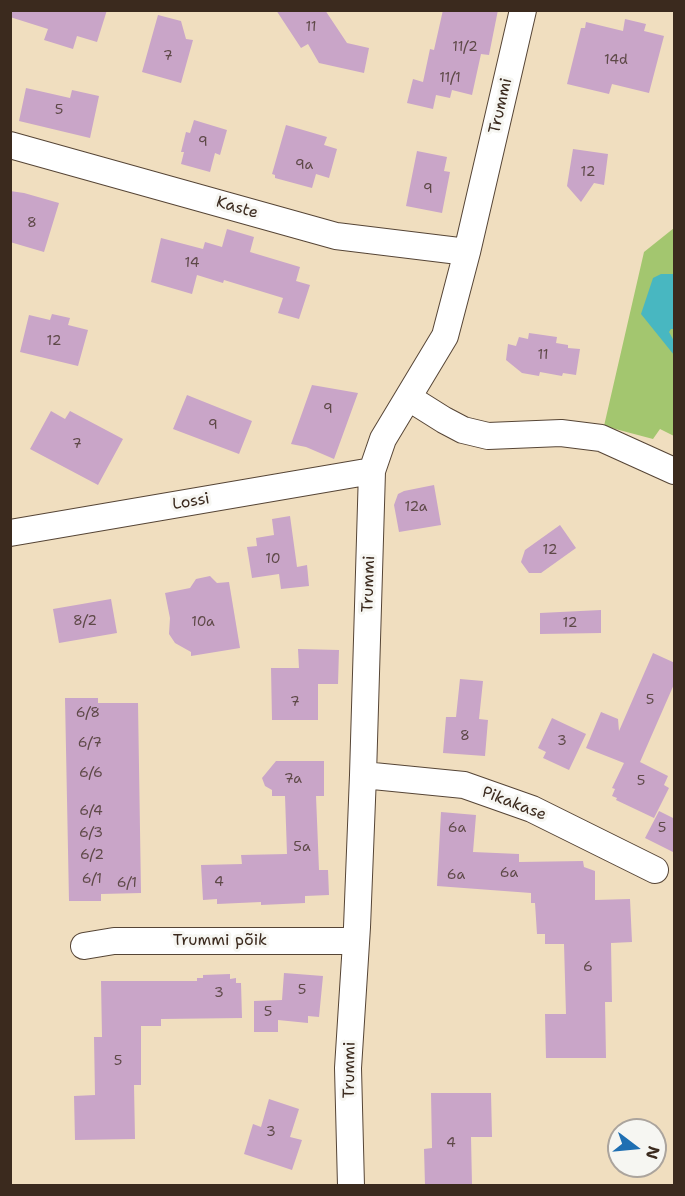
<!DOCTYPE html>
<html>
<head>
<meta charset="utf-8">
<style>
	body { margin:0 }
	#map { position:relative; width:685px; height:1196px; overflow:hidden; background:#f0debf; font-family:"Shantell Sans",sans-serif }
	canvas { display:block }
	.frame { position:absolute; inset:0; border:12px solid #3b2a1e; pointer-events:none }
	.north { position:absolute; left:607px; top:1118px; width:60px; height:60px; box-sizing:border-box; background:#f6f6f2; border:2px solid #aba49d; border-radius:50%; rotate:106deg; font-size:16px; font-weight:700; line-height:24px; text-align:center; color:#3b2a1e }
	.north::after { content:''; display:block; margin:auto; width:21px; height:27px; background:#1f6fb2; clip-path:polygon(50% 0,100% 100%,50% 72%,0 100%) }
</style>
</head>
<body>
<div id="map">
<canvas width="685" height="1196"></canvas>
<div class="frame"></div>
<div class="north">N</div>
</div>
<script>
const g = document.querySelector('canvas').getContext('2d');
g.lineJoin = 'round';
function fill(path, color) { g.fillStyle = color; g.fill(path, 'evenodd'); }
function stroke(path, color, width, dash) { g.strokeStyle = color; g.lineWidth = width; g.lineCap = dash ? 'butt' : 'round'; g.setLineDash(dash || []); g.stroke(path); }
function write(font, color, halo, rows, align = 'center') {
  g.font = font + ' "Shantell Sans",sans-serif'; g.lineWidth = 6; g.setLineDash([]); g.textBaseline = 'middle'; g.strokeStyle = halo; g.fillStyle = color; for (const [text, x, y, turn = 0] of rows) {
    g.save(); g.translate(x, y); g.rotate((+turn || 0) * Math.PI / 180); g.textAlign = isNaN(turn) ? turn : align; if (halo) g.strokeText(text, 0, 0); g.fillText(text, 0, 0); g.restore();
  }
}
const green = new Path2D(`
	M674,228v208l-14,-7 -7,10 -49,-13 40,-174z`);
const water = new Path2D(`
	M661,274h13v55h-3l-2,3 5,9v14l-33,-41 12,-36z`);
const building = new Path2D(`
	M10,10h97l-10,32 -20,-6 -4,13 -29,-9 4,-11 -38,-12z
	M276,10h49l22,33 22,5 -5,25 -45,-10 -11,-19 -7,4z
	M443,10h55l-9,45 -8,-1 -9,41 -20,-5 -2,8 -14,-3 -3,14 -26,-6 6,-24 10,3 7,-33 4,1z
	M158,15l23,6 5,18 7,1 -12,43 -39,-11z
	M625,19l21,5 -2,7 20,5 -15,57 -37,-9 -3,10 -42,-10 14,-56h4l1,-6 37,9z
	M26,88l44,10 2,-8 27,6 -9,42 -71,-17z
	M194,120l33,10 -7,25 -5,-2 -5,19 -29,-8 3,-12h-3l5,-20 4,1z
	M286,125l41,12 -3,8 13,4 -8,29 -13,-4 -4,14 -37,-10v-3l-3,-1z
	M573,149l35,5 -4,31 -10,-2 -13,19 -14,-16z
	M417,151l30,6 -3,14 6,1 -8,41 -36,-7z
	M10,191l14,2 35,10 -15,49 -34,-10z
	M227,229l27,8 -4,15 50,15 -4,14 14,4 -11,34 -21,-6 5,-15 -59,-18 -1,3 -26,-8 -5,19 -41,-12 10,-44 42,11 2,-7 17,5z
	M52,314l18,4 -2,7 20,5 -10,36 -58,-14 9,-37 21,5z
	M529,333l28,4 -1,6 12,2v3l12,1 -4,26 -13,-2 -1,3 -22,-4 -1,4 -17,-3 -16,-13 2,-16 8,2 3,-9 9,2z
	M312,385l46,8 -24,66 -28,-12 -15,-3z
	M187,395l65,26 -13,33 -66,-25z
	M51,411l14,8 5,-8 53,28 -25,46 -68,-36z
	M434,485l7,40 -42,7 -5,-27 4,-11 6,-3z
	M290,516l7,51 10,-2 2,21 -28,3 -2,-15 -27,4 -5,-31 10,-1 -1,-8 18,-3 -2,-16z
	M560,525l16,23 -35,25h-12l-8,-11 4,-12z
	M210,576l7,7 12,-1 11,66 -49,8v-4l-16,-9 -6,-9 1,-16 -5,-25 25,-5 6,-9z
	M111,599l6,34 -58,10 -6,-34z
	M601,610v23l-61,1v-21z
	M298,649l41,1 -1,34h-20v36h-46l-1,-52h28z
	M653,653l22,10v19l-35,80 28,14 -4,9 5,3 -15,30 -38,-18 1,-2 -5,-2 3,-7 -3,-1 12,-25 -38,-15 15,-36 17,7 1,12z
	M460,679l23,2 -4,38 9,1 -3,36 -42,-3 3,-36h10z
	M65,698h33v5h40l3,190 -40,1v7h-32z
	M552,718l34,16 -17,36 -26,-12 3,-6 -8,-4z
	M276,761h48v35h-8l3,74h9l1,25 -24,1v7l-44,2v-3l-44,2v-5l-14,1 -2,-35 41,-1 -1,-9 46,-1 -2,-58h-13v-6l-7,-4 -3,-8z
	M659,811l16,8v34l-30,-15z
	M441,812l35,3 -3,37 46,2v8l64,-1 1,6 11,4v29l35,-1 2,43 -21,1 1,59h-7l1,56h-60l-1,-44h21l-2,-70h-19v-10h-8l-2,-31h-4v-10l-94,-7z
	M284,973l39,3 -4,41 -11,-1v7l-30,-3v12h-24v-31l28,-1z
	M230,974v5l6,-1v5h5l1,35 -81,1v7h-20v59h-7l1,54 -60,1 -1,-44 21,-1 -1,-58h8l-1,-56h96v-3h6v-3z
	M431,1093h60l1,44h-21l1,48h-47l-1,-36 8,-1z
	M269,1099l30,10 -9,28 12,3 -10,30 -48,-16 9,-30 8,3z`);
const minor = new Path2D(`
	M10,145l326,91 131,16
	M409,398l35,22 19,10 25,6 73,-3 40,5 73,33
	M10,533l362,-62
	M363,775l101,10 68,24 123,61
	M84,946l30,-5h242
	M351,1186l-3,-118 9,-141 6,-152 9,-304 11,-32 62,-103 22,-84 56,-242`);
const numberNames = [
	["11",311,27],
	["11/2",465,47],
	["7",168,56],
	["14d",616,60],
	["11/1",450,78],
	["5",59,110],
	["9",203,142],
	["9a",304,165],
	["12",588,172],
	["9",428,189],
	["8",32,223],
	["14",192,263],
	["12",54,341],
	["11",543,355],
	["9",328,409],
	["9",213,425],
	["7",77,444],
	["12a",416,507],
	["12",550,550],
	["10",273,559],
	["8/2",85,621],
	["10a",203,622],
	["12",570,623],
	["5",650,700],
	["7",295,702],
	["6/8",88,713],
	["8",465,736],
	["3",562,741],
	["6/7",90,743],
	["6/6",91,773],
	["7a",293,779],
	["5",641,781],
	["6/4",91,811],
	["6a",457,828],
	["5",662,828],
	["6/3",91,833],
	["5a",302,847],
	["6/2",92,855],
	["6a",509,873],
	["6a",456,875],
	["6/1",92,879],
	["4",219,882],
	["6/1",127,883],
	["6",588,967],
	["5",302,990],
	["3",219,993],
	["5",268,1012],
	["5",118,1061],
	["3",271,1132],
	["4",451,1143]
];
const streetNames = [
	["Trummi",501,106,-77],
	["Kaste",237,208,16],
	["Lossi",191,502,-10],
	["Trummi",369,584,-88],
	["Pikakase",514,804,21],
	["Trummi põik",220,941],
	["Trummi",350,1070,-89]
];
fill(green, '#a3c66f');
fill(water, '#48b7c1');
fill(building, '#c9a5c8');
stroke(minor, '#564536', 28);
stroke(minor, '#fff', 26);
write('14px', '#5e4948', null, numberNames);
write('16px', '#3b2a1e', '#f6f6f2', streetNames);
</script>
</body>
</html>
